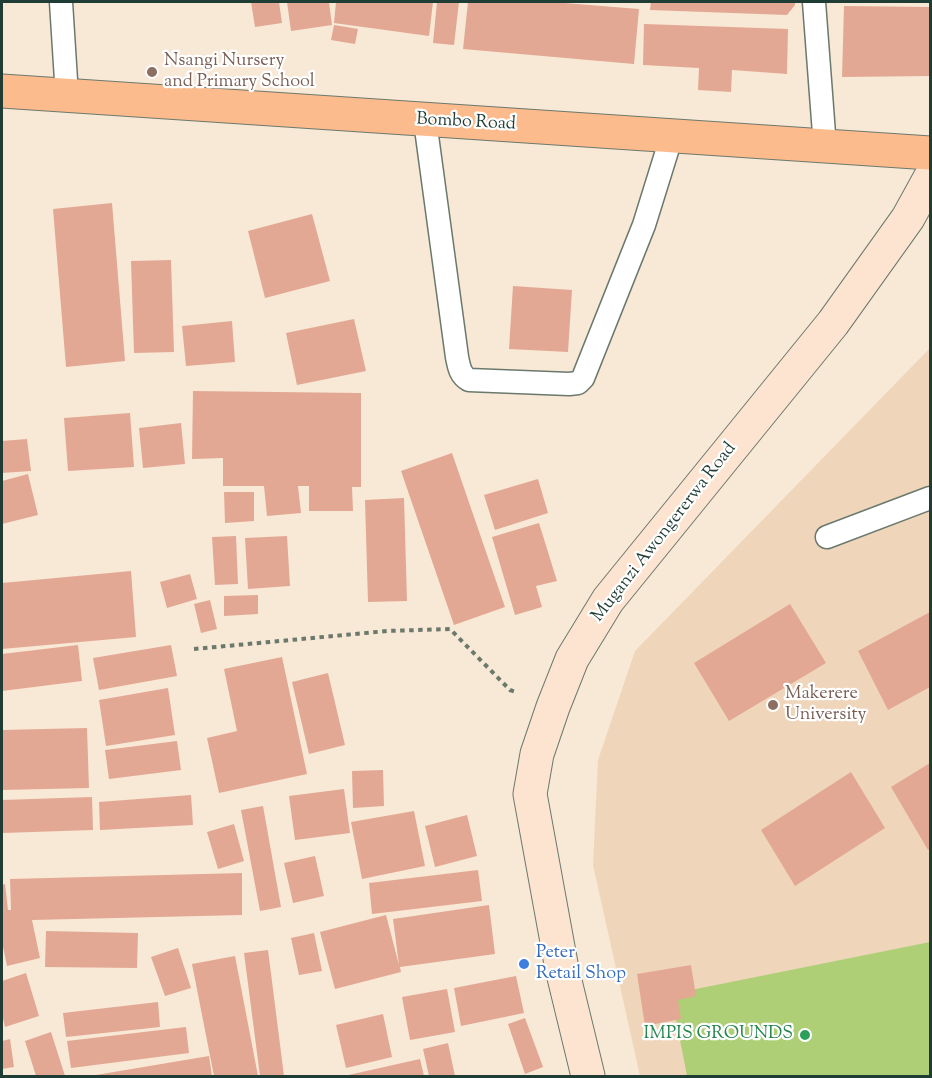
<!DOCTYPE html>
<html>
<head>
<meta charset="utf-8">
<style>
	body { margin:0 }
	#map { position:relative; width:932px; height:1078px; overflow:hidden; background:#f8e8d6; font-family:"Sorts Mill Goudy",serif }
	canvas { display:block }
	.frame { position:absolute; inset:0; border:3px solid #1f3d34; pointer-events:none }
</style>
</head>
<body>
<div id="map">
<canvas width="932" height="1078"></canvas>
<div class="frame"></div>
</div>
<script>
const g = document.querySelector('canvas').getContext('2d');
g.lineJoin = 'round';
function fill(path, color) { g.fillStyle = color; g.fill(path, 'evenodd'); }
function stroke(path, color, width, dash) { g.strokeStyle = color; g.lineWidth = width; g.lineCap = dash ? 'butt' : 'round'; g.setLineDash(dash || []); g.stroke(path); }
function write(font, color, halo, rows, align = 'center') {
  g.font = font + ' "Sorts Mill Goudy",serif'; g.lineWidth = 4.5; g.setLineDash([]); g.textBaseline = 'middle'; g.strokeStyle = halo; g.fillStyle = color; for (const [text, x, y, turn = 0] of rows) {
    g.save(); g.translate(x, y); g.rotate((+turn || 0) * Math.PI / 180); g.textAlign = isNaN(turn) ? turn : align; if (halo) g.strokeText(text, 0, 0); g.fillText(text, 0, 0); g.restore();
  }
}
const built = new Path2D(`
	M930,348v728h-290l-47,-211 5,-105 37,-109z`);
const green = new Path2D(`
	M930,942v134h-243l-16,-82z`);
const building = new Path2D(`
	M251,2h28l3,21 -27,4z
	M287,2h42l3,23 -41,6z
	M336,2h97l-4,34 -95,-13z
	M437,2h22l-5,43 -21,-2z
	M468,2h84l87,7 -5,55 -171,-15z
	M651,2h144v3l-8,10 -137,-5z
	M844,6l86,1v69l-88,1z
	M644,24l144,5 -1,45 -55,-4 -1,22 -33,-2 1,-22 -56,-3z
	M334,25l24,4 -3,15 -24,-4z
	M112,203l13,158 -59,6 -13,-158z
	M312,214l18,67 -65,17 -17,-67z
	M171,260l3,92 -40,1 -3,-92z
	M513,286l59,4 -4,62 -59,-3z
	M354,319l12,52 -69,14 -11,-52z
	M232,321l3,41 -49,4 -4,-40z
	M193,391l168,2v94h-9l1,24h-44v-25h-11l3,27 -34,3 -3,-30h-41v-28l-31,1z
	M130,413l4,54 -66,4 -4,-53z
	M181,423l4,41 -42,4 -4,-40z
	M27,439l4,32 -29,2v-32z
	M452,453l53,154 -51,18 -53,-154z
	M28,474l10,41 -36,9v-43z
	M538,479l10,34 -53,17 -11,-35z
	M224,492h30v29l-29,2z
	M404,498l3,103 -39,1 -3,-102z
	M539,523l18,58 -21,5 6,21 -27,8 -23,-78z
	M236,536l2,48 -23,1 -3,-48z
	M287,536l3,50 -42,3 -3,-51z
	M131,571l5,66 -134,12v-66z
	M190,574l7,25 -30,9 -7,-26z
	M258,595v19l-34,2v-20z
	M210,600l7,29 -16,4 -7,-29z
	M790,604l36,59 -97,58 -35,-58z
	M930,612v75l-42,23 -30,-59z
	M78,645l4,36 -80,10v-37z
	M171,645l6,31 -78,14 -6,-32z
	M282,657l25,117 -88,19 -12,-55 30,-7 -13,-62z
	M328,673l17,72 -36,9 -17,-72z
	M168,688l7,47 -69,11 -7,-46z
	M87,728l2,60 -87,2v-60z
	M177,741l4,29 -72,9 -4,-29z
	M930,763v85l-2,2 -37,-63z
	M383,770l1,36 -31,2 -1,-37z
	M851,772l34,56 -90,58 -34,-56z
	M344,789l6,44 -55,7 -6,-44z
	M191,795l2,30 -93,5 -1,-28z
	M92,797l1,33 -91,3v-33z
	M263,806l18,101 -21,4 -19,-101z
	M414,811l11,55 -63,13 -11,-57z
	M467,815l10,41 -42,11 -10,-41z
	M234,824l10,37 -26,8 -11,-37z
	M315,856l9,40 -31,7 -9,-40z
	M478,870l4,31 -110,13 -3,-31z
	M242,873v42l-210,5 8,38 -33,8 -5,-24v-57l3,-1 3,26h3l-1,-31z
	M489,905l6,49 -95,13 1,5 -66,17 -15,-57 66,-17 13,50 -6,-46z
	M46,931l92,2 -1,35 -92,-1z
	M314,933l8,38 -23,4 -8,-37z
	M178,948l13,40 -26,8 -14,-39z
	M268,950l16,126h-24l-16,-123z
	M235,956l23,120h-44l-22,-112z
	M691,965l5,31 -18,4 3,19 -36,7 -8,-52z
	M26,973l13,43 -34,11 -3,-13v-33z
	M516,976l8,37 -63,13 -7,-38z
	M447,989l8,43 -45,8 -8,-43z
	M158,1002l2,25 -94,10 -3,-24z
	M383,1014l9,43 -46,11 -10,-43z
	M525,1018l18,49 -18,7 -17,-50z
	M186,1027l3,26 -118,15 -4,-27z
	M51,1032l14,44h-29l-11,-35z
	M10,1039l4,28 -12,2v-28z
	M448,1043l7,33h-26l-6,-27z
	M209,1056l3,20h-116v-1z
	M420,1059l4,17h-80z`);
const path = new Path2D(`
	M194,649l193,-18 63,-2 60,61 6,2`);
const lane = new Path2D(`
	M61,2l6,94
	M814,2l11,145
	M425,121l32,236c2,10 3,18 12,23l100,4 9,-1 5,-5 61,-153 28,-90
	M827,537l103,-39`);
const secondary = new Path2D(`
	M588,1076l-26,-107 -32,-175 7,-40 16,-47 19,-48 36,-59 225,-277 75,-105 22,-40`);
const primary = new Path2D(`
	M2,91l928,62`);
const markers = [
	[152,72,6,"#8d6e63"],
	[773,705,6,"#8d6e63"],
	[524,964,6,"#3f7fe0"],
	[805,1035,6,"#2e9e5b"]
];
const educationNames = [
	["Nsangi Nursery",164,62],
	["and Primary School",164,83],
	["Makerere",785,695],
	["University",785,716]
];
const streetNames = [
	["Bombo Road",466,123,3],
	["Muganzi Awongererwa Road",665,533,-52]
];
const shopNames = [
	["Peter",536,954],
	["Retail Shop",536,975]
];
const leisureNames = [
	["IMPIS GROUNDS",793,1035]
];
fill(built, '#efd6bb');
fill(green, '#afcf76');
fill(building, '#e3a894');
stroke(lane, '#6b796d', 25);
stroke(secondary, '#6b796d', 35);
stroke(primary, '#6b796d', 35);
stroke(path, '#6b796d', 4, [4.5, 4.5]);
stroke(lane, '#fff', 22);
stroke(secondary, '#fde4d1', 33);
stroke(primary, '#fbbb8c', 33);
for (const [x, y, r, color] of markers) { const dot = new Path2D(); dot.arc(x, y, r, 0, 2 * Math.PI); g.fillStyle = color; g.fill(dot); stroke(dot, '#fff', 2); }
write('18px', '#785e54', '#fff', educationNames, 'left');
write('18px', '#1f3d34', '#fff', streetNames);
write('18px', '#366cbe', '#fff', shopNames, 'left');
write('18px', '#27864d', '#fff', leisureNames, 'right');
</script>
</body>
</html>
